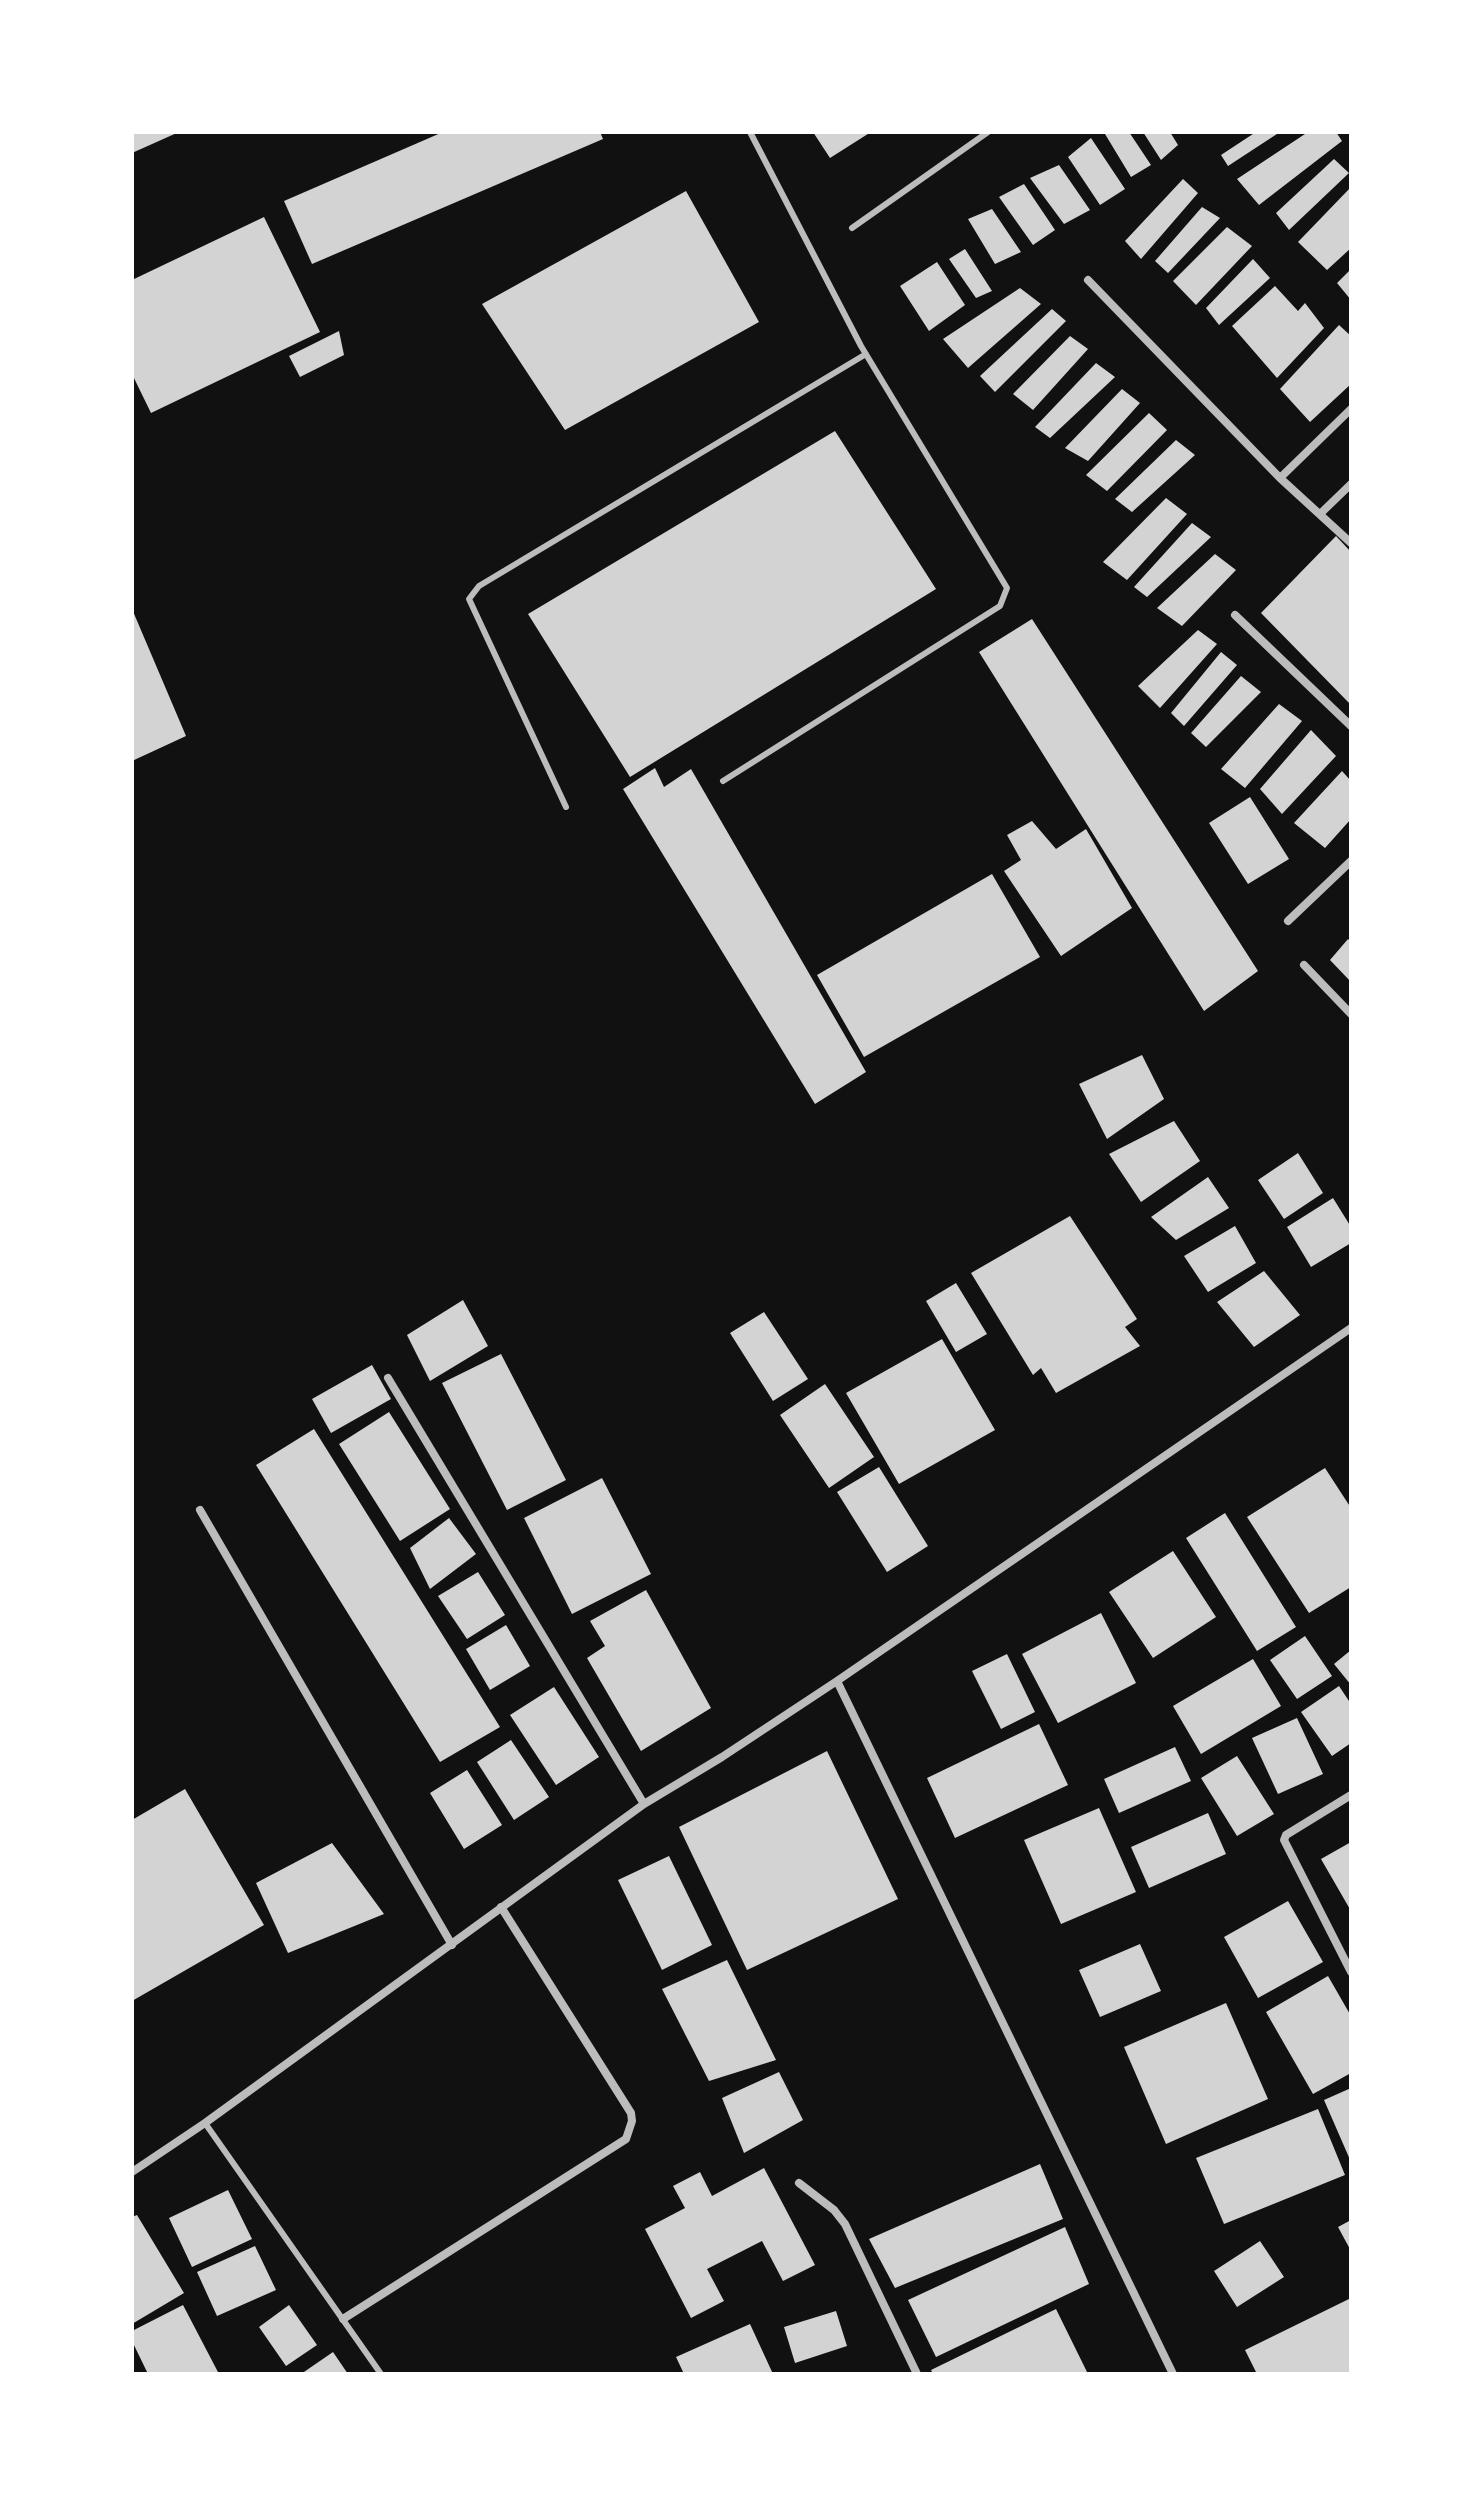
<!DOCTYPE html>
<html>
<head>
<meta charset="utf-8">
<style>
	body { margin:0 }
	#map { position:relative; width:1483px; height:2506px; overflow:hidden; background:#111; font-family:"Noto Sans",sans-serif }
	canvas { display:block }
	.frame { position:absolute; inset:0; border:134px solid #fff; pointer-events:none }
</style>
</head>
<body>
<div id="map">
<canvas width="1483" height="2506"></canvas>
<div class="frame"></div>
</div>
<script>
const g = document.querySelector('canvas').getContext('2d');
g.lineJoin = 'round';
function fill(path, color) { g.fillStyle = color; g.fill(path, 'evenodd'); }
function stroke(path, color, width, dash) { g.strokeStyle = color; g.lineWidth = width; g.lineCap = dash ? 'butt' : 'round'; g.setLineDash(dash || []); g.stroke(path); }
const building = new Path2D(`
	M132,132h47l-47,21z
	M443,132h157l3,7 -291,125 -28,-63z
	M813,132h58l-41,26z
	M1107,132h22l22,33 -20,12 -26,-43z
	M1143,132h27l8,13 -17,15z
	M1256,132h24l-52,34 -7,-11z
	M1308,132h28l6,9 -83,64 -22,-26z
	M1091,138l34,51 -25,16 -32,-48z
	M1334,159l15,14 -60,57 -13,-17z
	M1059,165l31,45 -26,14 -34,-46z
	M1183,179l15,14 -57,66 -16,-18z
	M1024,184l31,46 -22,15 -34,-48z
	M1351,187v61l-24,22 -29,-28z
	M686,191l73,131 -194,108 -83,-126z
	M1202,207l18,11 -52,55 -13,-12z
	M992,209l29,43 -26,12 -27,-45z
	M264,217l56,115 -169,81 -19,-39v-94z
	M1227,227l25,19 -56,59 -23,-24z
	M965,249l27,42 -16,7 -27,-39z
	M1253,259l17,19 -51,47 -13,-17z
	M937,262l28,43 -36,26 -29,-45z
	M1351,269v31l-14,-17z
	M1275,286l23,25 7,-8 19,25 -47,50 -45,-52z
	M1020,288l21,16 -73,64 -25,-29z
	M1052,309l14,12 -71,71 -15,-16z
	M1339,325l12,11v48l-41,38 -30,-33z
	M339,331l5,24 -44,22 -11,-21z
	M1070,336l18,13 -55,61 -20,-16z
	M1096,363l19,14 -65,61 -15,-11z
	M1122,389l18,14 -52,58 -23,-13z
	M1149,413l18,17 -60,61 -21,-16z
	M835,431l101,158 -306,188 -102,-163z
	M1176,440l19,15 -63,57 -17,-13z
	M1166,498l21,16 -60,66 -24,-18z
	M1192,523l19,14 -64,60 -13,-10z
	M1336,536l15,16v153l-90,-92z
	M1215,554l21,16 -54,56 -25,-18z
	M132,609l54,127 -54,25z
	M1032,619l226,352 -54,40 -225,-359z
	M1198,630l19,14 -57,64 -22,-22z
	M1221,652l16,13 -53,61 -13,-13z
	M1241,676l20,16 -55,55 -15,-14z
	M1279,704l23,17 -57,67 -24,-19z
	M1311,730l25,26 -54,58 -22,-25z
	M655,768l9,19 27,-18 175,303 -51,32 -192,-315z
	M1342,771l9,10v38l-26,29 -31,-25z
	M1250,797l39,62 -41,25 -39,-61z
	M1032,821l24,28 30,-20 46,79 -71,48 -57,-85 17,-11 -14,-25z
	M992,874l48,83 -176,100 -47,-82z
	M1348,939l3,3v40l-21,-22z
	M1142,1055l22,44 -57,40 -28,-55z
	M1174,1121l26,40 -59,41 -32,-48z
	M1298,1153l25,40 -39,26 -26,-39z
	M1208,1177l21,31 -53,32 -25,-23z
	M1333,1198l18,29v16l-40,24 -24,-40z
	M1070,1216l67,103 -12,8 15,19 -84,47 -15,-25 -8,7 -62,-102z
	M1235,1226l21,37 -48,29 -24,-36z
	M1264,1271l36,44 -46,32 -37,-45z
	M956,1283l31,51 -31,18 -30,-51z
	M463,1300l25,46 -58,35 -23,-46z
	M764,1312l44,67 -35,22 -43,-68z
	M942,1339l53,91 -96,54 -53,-91z
	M501,1354l65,126 -59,30 -65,-127z
	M372,1365l19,34 -60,34 -19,-34z
	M825,1384l49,73 -45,31 -49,-73z
	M389,1412l61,97 -50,32 -61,-97z
	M314,1429l186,298 -60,35 -184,-297z
	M879,1467l49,79 -41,26 -50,-80z
	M1325,1468l26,40v79l-42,26 -62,-96z
	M602,1478l49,96 -79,40 -48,-96z
	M1225,1513l71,114 -39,24 -71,-113z
	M449,1518l27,36 -46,35 -20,-41z
	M1173,1551l43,66 -63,41 -44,-66z
	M478,1572l27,43 -38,24 -29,-43z
	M646,1590l65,118 -70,43 -54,-93 18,-12 -15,-25z
	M1101,1613l35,70 -78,40 -36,-69z
	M506,1625l24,41 -40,24 -24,-41z
	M1305,1636l27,40 -35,23 -27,-39z
	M1351,1650v35l-17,-21z
	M1007,1654l28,58 -34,17 -29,-58z
	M1253,1659l28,47 -80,48 -28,-48z
	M1339,1686l12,18v39l-19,13 -31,-44z
	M554,1687l45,70 -43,28 -46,-70z
	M1297,1718l26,56 -45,20 -26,-56z
	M1039,1724l29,61 -113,53 -28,-60z
	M511,1740l38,57 -35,23 -37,-58z
	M1175,1747l16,34 -72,32 -15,-34z
	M827,1751l71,148 -151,71 -68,-143z
	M1237,1756l37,58 -37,22 -36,-58z
	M467,1770l35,55 -38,24 -34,-56z
	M185,1789l79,136 -132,76v-181z
	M1099,1808l37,84 -75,32 -37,-84z
	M1208,1813l18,41 -77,34 -18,-41z
	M1351,1842v69l-30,-52z
	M332,1843l52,71 -96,39 -32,-70z
	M669,1856l43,89 -50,25 -44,-90z
	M1288,1901l35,61 -65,36 -34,-61z
	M1140,1944l21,47 -61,26 -21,-47z
	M727,1960l49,100 -67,21 -47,-92z
	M1328,1976l23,40v57l-38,21 -47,-82z
	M1226,2003l42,96 -102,45 -42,-97z
	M779,2072l24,48 -59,33 -22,-55z
	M1351,2088v74l-27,-62z
	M1318,2109l27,66 -121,49 -28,-66z
	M1040,2164l23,55 -168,69 -26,-49z
	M764,2168l51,97 -32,16 -21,-40 -55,28 17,32 -33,17 -46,-89 40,-21 -12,-22 27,-14 12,24z
	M228,2190l24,49 -60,28 -23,-49z
	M137,2215l47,78 -52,31v-107z
	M1351,2220v31l-13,-24z
	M1065,2227l24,57 -153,73 -28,-57z
	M1260,2241l24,36 -47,30 -23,-36z
	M255,2246l21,44 -59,26 -20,-44z
	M1351,2298v76h-94l-12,-24z
	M183,2305l36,69h-71l-16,-33v-10z
	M289,2305l28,40 -31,21 -27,-39z
	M1056,2309l32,65h-155l-2,-4z
	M836,2311l11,35 -52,17 -11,-36z
	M750,2324l23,50h-89l-8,-17z
	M333,2352l15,22h-47z`);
const service = new Path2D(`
	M852,228l136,-96
	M723,781l277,-175 7,-18 -146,-242 -111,-214
	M566,807l-97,-208 10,-13 387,-232
	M205,2123l176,251`);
const minor = new Path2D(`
	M1088,280l192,198 71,65
	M1280,478l71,-69
	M1320,514l31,-30
	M1235,615l116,111
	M1288,921l63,-60
	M1304,965l47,49
	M388,1378l256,426
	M200,1510l252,435
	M837,1681l336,693
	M1351,1795l-65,40 -2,5 67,132
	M132,2172l73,-49 439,-319 78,-47 115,-76 514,-353
	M799,2183l35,27 11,14 72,150
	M343,2319l283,-180 6,-18 -1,-8 -130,-206`);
fill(building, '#d3d3d3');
stroke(service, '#bcbcbc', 6);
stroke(minor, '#bcbcbc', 8);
</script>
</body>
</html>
